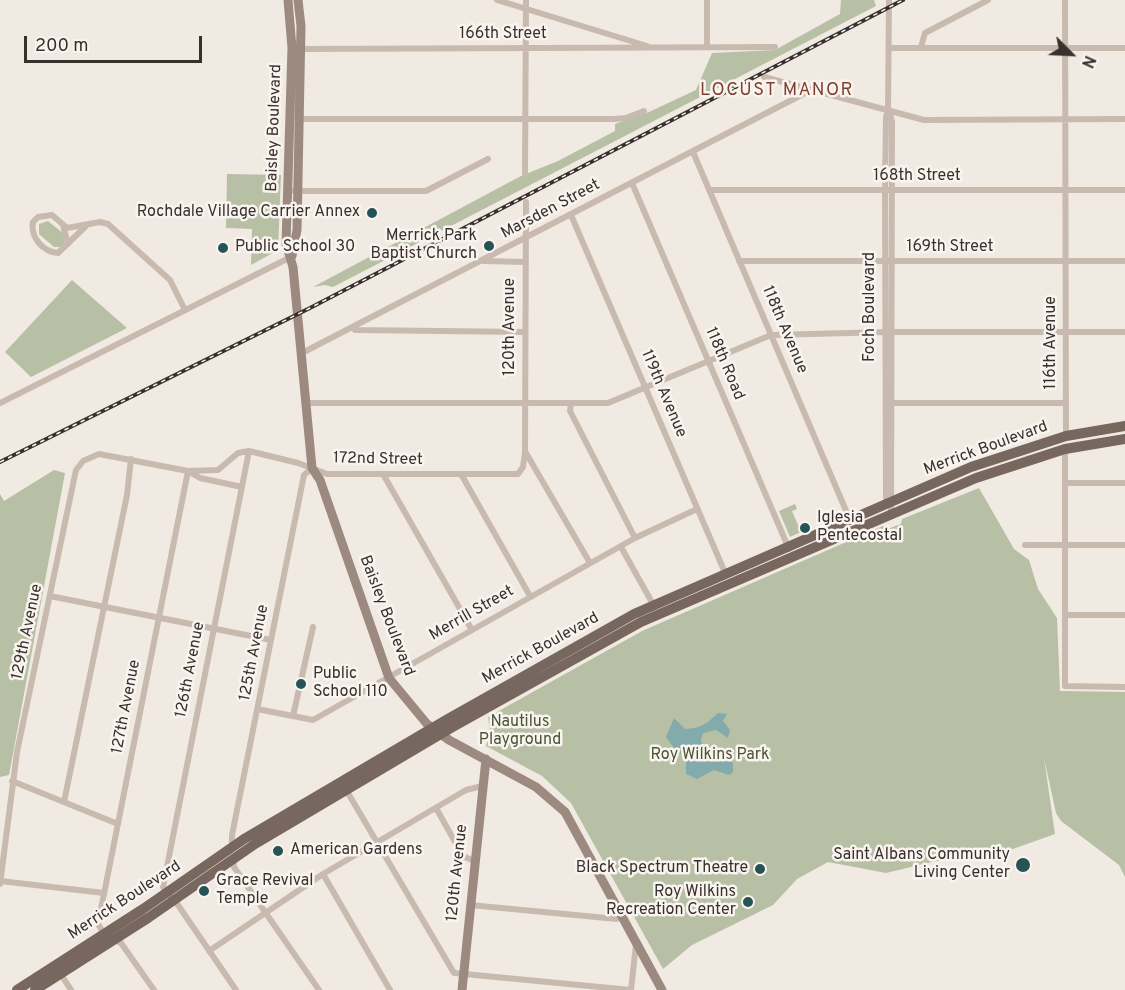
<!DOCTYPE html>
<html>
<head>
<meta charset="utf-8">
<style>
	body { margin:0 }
	#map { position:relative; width:1125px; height:990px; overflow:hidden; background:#f1eae2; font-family:Overpass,sans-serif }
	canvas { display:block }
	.north { position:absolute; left:1041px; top:24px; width:60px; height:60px; -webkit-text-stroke:4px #f9f4ef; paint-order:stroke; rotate:114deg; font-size:16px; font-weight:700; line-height:24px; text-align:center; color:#38302c }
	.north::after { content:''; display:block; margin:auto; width:21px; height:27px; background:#38302c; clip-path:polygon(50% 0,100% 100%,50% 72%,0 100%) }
	.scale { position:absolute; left:24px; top:36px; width:178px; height:27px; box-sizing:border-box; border:3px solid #38302c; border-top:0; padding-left:8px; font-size:18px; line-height:21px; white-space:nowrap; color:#38302c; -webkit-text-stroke:4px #f9f4ef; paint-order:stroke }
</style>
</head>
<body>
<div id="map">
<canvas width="1125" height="990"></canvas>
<div class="north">N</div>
<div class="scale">200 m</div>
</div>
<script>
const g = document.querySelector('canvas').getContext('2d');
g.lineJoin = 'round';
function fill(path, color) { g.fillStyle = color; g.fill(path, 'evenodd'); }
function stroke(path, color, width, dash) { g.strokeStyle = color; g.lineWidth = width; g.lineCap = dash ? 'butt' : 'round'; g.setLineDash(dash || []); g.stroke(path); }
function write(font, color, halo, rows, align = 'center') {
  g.font = font + ' Overpass,sans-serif'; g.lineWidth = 5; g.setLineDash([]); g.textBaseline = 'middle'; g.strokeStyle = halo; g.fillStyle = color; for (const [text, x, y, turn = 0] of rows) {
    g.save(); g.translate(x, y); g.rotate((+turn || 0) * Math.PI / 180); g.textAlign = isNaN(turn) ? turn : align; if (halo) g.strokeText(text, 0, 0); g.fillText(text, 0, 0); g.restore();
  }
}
const green = new Path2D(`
	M841,0h33l2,6 -543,281 -8,-2 -12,2 208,-111 37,-15 57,-30v-7l34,-12 47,-22 16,-37 63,-3 65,-36z
	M227,174l54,1 -3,75 -27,15 1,-36 -26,-1z
	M48,221l16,13v10l-4,3h-6l-15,-13v-10z
	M72,280l55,48 -96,49 -26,-25z
	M54,470l11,3 -56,302 -9,2v-283l4,7z
	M979,488l35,61 15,11 9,29 19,29 3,73 65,1v185l-6,-12 -58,-44 -5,-8 -12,-55 11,76 -45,16 -70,10 -54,13 -58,-11 -31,17 -24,26 -81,40 -29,24 -92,-166 -29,-27 -56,-30 4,-15 -2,-14 154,-86 241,-105 7,2 11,-4 1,-5z
	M795,504l2,5 -5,2 9,21 -11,5 -11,-26z`);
const water = new Path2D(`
	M718,713l9,1 -4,7 7,9 -2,8 -12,-8 -13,3 -2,7 2,11h22l1,7 7,5v9l-4,3 -15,-5 -17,9 -11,-5v-19l-8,-2 -12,-16 8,-19 11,11c17,-1 21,-5 33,-16z`);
const street = new Path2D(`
	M497,0l150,46
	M707,0v47
	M889,0l-1,111 -2,6 -1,73 1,308 4,4
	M1065,0l1,437
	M921,47l4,-14 63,-33
	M889,48h236
	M300,49l475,-2
	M764,77l160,43 201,-1
	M889,111l3,10 -1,395
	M298,119h316l12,-1 18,-7
	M693,152l157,368
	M525,173l1,-173
	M632,183l157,366
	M709,190h416
	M294,191h132l62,-32
	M571,215l155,360
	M63,225l5,19
	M86,226l-28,27c-15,-1 -28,-16 -25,-31l5,-5 14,-2 15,13 33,-6 8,2 62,56 15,30
	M483,261l43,1
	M739,261h386
	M355,330l170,2
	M300,354l513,-265
	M0,403l291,-146
	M305,403h303l163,-68 118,-3h236
	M889,403h176
	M571,404l-1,7 65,127
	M1065,448v238l60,1
	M526,453l64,110
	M188,471l30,-1 20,-17 11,-2 49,12 29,11h191l5,-7 2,-14 1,-251
	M383,474l89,156
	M461,474l69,122
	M1066,483h59
	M1025,545h100
	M621,547l33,59
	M50,596l221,44
	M1066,615h59
	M257,709l56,11 322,-182 62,-29
	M293,716l20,-89
	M12,781l106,43
	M345,788l109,185 177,17
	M64,802l63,-307 4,-36
	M436,808l27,48 11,5
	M232,849v-14l72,-360 8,-7
	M233,859l1,8 85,123
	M323,874l67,116
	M0,881l104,12
	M0,884l17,-132 59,-282 7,-9 16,-7 89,17 12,7 42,9
	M470,905l147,14 5,-4
	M209,951l114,-77 143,-84 16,-4
	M60,973l11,17
	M154,990l-33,-47 -17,-9 -6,-10 90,-453
	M236,990l-58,-85 -15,-18 86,-436
	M631,990l5,-46`);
const secondary = new Path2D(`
	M288,0l4,48 -6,196 7,23 19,201 8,12 69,198 38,46 22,16 87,47 29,25 97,178
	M292,256l5,-26 4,-204 -3,-26
	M462,990l24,-231`);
const primary = new Path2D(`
	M17,990l126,-81 101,-70 202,-119 188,-106 337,-147 95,-31 59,-10
	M35,990l113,-72 107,-74 196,-116 190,-106 335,-144 89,-29 60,-10`);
const rail = new Path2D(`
	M0,462l310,-154 593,-308`);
const markers = [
	[372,213,6,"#265456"],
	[489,246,6,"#265456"],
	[223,248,6,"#265456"],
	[805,528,6,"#265456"],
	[301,684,6,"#265456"],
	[278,851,6,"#265456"],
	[1023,865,8,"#265456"],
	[760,869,6,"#265456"],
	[204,891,6,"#265456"],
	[748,902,6,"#265456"]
];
const streetNames = [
	["166th Street",503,35],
	["Baisley Boulevard",275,128,-88],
	["168th Street",917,177],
	["Marsden Street",551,210,-28],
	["169th Street",950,248],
	["Foch Boulevard",871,307,-90],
	["120th Avenue",511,327,-90],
	["118th Avenue",784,330,67],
	["116th Avenue",1052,343,-90],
	["118th Road",724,364,67],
	["119th Avenue",663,394,67],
	["Merrick Boulevard",986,449,-20],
	["172nd Street",378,460,1],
	["Merrill Street",472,614,-30],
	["Baisley Boulevard",386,616,69],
	["129th Avenue",28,632,-78],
	["Merrick Boulevard",541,649,-29],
	["125th Avenue",255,653,-79],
	["126th Avenue",191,670,-79],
	["127th Avenue",127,707,-79],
	["120th Avenue",458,873,-84],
	["Merrick Boulevard",125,901,-33]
];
const poiNames = [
	["Rochdale Village Carrier Annex",360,213],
	["Merrick Park",477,237],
	["Baptist Church",477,255],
	["Public School 30",235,248,"left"],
	["Iglesia",817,519,"left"],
	["Pentecostal",817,537,"left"],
	["Public",313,675,"left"],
	["School 110",313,693,"left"],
	["American Gardens",290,851,"left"],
	["Saint Albans Community",1010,856],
	["Living Center",1010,874],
	["Black Spectrum Theatre",748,869],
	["Grace Revival",216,882,"left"],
	["Temple",216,900,"left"],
	["Roy Wilkins",736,893],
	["Recreation Center",736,911]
];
const parkNames = [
	["Nautilus",520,723],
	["Playground",520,741],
	["Roy Wilkins Park",710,756]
];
const neighbourhoodNames = [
	["LOCUST MANOR",777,91]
];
fill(green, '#b7bfa4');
fill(water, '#84abab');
stroke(street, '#c9baaf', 6);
stroke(secondary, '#9c8a81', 9);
stroke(primary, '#78675f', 10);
stroke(rail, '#38302c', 4);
stroke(rail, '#f9f4ef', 1.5, [4.5]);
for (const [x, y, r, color] of markers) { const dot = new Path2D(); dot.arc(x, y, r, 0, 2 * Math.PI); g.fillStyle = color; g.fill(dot); stroke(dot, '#f9f4ef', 2); }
write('16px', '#38302c', '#f9f4ef', streetNames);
write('16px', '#38302c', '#f9f4ef', poiNames, 'right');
write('16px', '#495433', '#f9f4ef', parkNames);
g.letterSpacing = '1.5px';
write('18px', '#7e3f2e', '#f9f4ef', neighbourhoodNames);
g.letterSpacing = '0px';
</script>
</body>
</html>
